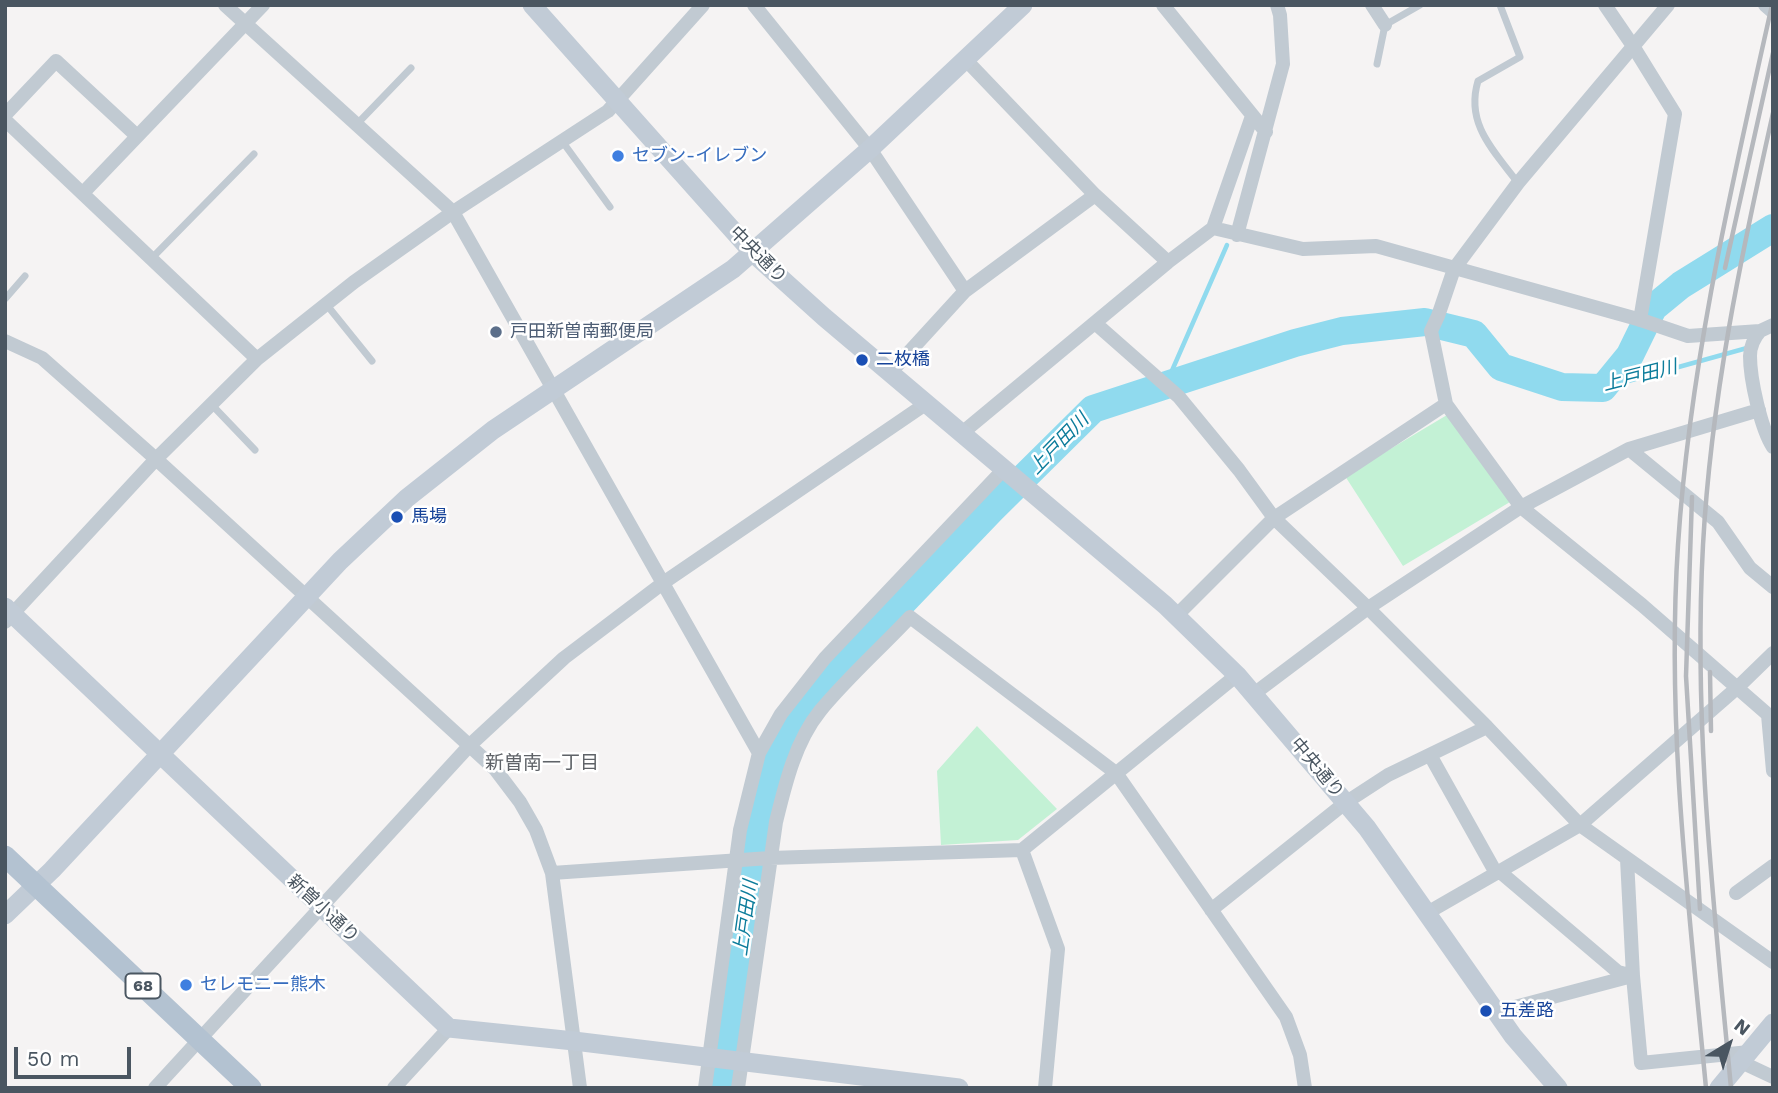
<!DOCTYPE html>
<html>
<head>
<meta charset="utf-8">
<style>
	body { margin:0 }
	#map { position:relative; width:1778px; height:1093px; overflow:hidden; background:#f5f3f3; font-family:"Work Sans",sans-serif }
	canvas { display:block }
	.frame { position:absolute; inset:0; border:7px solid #4a5661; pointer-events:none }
	.north { position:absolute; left:1694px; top:1009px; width:70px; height:70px; -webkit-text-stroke:5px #fff; paint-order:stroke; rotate:38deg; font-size:19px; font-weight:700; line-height:28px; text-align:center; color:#4a5661 }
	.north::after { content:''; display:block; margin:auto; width:24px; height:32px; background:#4a5661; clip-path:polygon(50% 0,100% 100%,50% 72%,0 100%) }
	.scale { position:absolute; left:14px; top:1047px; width:117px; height:32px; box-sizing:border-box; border:4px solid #4a5661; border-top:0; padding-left:9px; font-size:21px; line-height:24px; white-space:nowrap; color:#4a5661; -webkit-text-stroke:5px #fff; paint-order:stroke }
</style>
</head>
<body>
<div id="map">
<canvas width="1778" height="1093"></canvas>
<div class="frame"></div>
<div class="north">N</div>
<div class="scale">50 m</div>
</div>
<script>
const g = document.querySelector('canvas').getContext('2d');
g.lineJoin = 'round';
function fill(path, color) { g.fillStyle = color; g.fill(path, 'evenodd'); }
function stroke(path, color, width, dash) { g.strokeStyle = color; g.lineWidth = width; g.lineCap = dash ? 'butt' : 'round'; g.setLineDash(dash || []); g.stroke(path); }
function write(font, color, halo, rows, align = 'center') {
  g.font = font + ' "Work Sans","Noto Sans JP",sans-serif'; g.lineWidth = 5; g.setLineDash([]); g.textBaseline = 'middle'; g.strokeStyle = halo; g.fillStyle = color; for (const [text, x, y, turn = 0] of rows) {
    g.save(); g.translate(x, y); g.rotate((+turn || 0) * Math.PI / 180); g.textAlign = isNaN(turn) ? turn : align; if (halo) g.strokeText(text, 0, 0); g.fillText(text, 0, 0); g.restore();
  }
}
const green = new Path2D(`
	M1447,415l63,87 -107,64 -58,-90z
	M977,726l80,83 -39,31 -77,5 -4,-74z`);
const stream = new Path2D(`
	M1167,382l60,-137
	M1603,388l144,-40`);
const river = new Path2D(`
	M722,1088l38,-273 9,-38 11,-25 28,-51 183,-191 102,-101 202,-66 47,-12 83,-9 49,12 27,33 61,20 41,1 27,-33 23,-47 28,-23 92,-57`);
const lane = new Path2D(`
	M1500,5l20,52 -42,24c-13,43 16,70 40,102
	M1377,64l8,-39 35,-20
	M357,124l54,-56
	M562,141l48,66
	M151,259l103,-105
	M5,299l20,-23
	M326,304l46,57
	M211,404l44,46`);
const street = new Path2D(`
	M225,5l228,207 306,541
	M754,5l116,144 95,142
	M1163,5l103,127
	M1372,5l13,20
	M1605,5l28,41 42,68 -35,206
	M1668,5l-150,178 -64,86 -16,47 -7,15 15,73 75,103 121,98 131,114
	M1765,5l8,7
	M965,59l130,136 73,67
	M5,115l51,-54 81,75
	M5,120l252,239
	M83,193l180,-188
	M1213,228l39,-112
	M1237,235l46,-171 -3,-49 -3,-10
	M1095,323l84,74 60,73 35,48 94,90 119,119 93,98 193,137
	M1760,331c-6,7 -10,17 -10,25 0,23 11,73 23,91
	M5,341l37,17 114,101 339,310 25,33 16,28 16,43 28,215
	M890,373l75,-82 130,-96
	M962,433l206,-171 45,-34 90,21 73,-3 265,74 47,16 72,-5 13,-6
	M1629,449l89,73 32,46 23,19
	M1177,615l97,-97 172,-114
	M5,622l151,-163 101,-100 97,-77 99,-70 155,-101 95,-106
	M1255,693l113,-85 153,-101 108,-58 130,-39
	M1768,715l5,56
	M1430,755l66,118
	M1022,850l36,99 -13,139
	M1627,859l6,117 8,87 108,-11
	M1499,871l119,101 15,4
	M552,873l218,-15 252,-8 215,-175
	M1736,893l37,-27
	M1211,910l134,-107 43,-28 99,-48
	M1427,913l153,-88 158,-138 35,-34
	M1496,1012l136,-36
	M1741,1062l32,15
	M155,1088l315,-343 94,-87 99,-75 264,-180
	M394,1088l55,-60
	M705,1088l35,-258 19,-77 22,-39 44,-56 179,-189
	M738,1088l38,-266c9,-37 19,-80 44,-111 27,-33 61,-63 90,-94l206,156 170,244 14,38 5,33`);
const secondary = new Path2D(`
	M532,5l221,248 71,64 341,288 72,70 130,153 146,208 45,52
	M5,607l444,421 125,13 385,47
	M5,915l47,-45 288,-309 67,-63 86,-68 240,-161 137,-120 153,-144
	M1719,1088l54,-65`);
const primary = new Path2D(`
	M5,856l246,232`);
const rail = new Path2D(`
	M1725,268l48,-215
	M1692,497l-6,179 14,233
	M1710,672l1,59
	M1706,1088c-17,-180 -40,-362 -28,-543 12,-183 54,-361 94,-540
	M1731,1088c-17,-181 -38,-361 -28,-543 8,-147 38,-289 70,-432`);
const markers = [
	[618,156,7,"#3f7fe0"],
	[496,332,7,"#5c6f8a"],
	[862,360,7,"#1a4fb4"],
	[397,517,7,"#1a4fb4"],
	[186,985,7,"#3f7fe0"],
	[1486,1011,7,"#1a4fb4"]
];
const shields = [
	[143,986,35]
];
const shieldNames = [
	["68",143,986]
];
const shopNames = [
	["セブン-イレブン",632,156],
	["セレモニー熊木",200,985]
];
const streetNames = [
	["中央通り",758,255,45],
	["中央通り",1317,768,50],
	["新曽小通り",323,909,43]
];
const serviceNames = [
	["戸田新曽南郵便局",510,332]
];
const transitNames = [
	["二枚橋",876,360],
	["馬場",411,517],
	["五差路",1500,1011]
];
const waterNames = [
	["上戸田川",1640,376,-14],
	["上戸田川",1059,444,-46],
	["上戸田川",746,918,-82]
];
const neighbourhoodNames = [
	["新曽南一丁目",542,763]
];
fill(green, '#c3f1d5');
stroke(stream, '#90daee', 4.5);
stroke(river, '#90daee', 28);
stroke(lane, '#c1cad2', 7);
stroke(street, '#c1cad2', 14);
stroke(secondary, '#c1cbd6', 19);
stroke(primary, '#b3c2d1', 21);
stroke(rail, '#b5b8bd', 4.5);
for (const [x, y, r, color] of markers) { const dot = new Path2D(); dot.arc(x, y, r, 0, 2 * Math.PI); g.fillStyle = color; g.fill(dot); stroke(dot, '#fff', 2.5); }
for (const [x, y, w] of shields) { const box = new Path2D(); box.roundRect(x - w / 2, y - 12.5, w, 25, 5); g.fillStyle = '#fff'; g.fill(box); stroke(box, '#4a5661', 2); }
write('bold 16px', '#4a5661', null, shieldNames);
write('18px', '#366cbe', '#fff', shopNames, 'left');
write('18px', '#4a5661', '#fff', streetNames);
write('18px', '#4e5e75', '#fff', serviceNames, 'left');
write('18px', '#164399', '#fff', transitNames, 'left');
write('italic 19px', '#0c7c9b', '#fff', waterNames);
write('19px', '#5f6368', '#fff', neighbourhoodNames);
</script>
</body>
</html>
